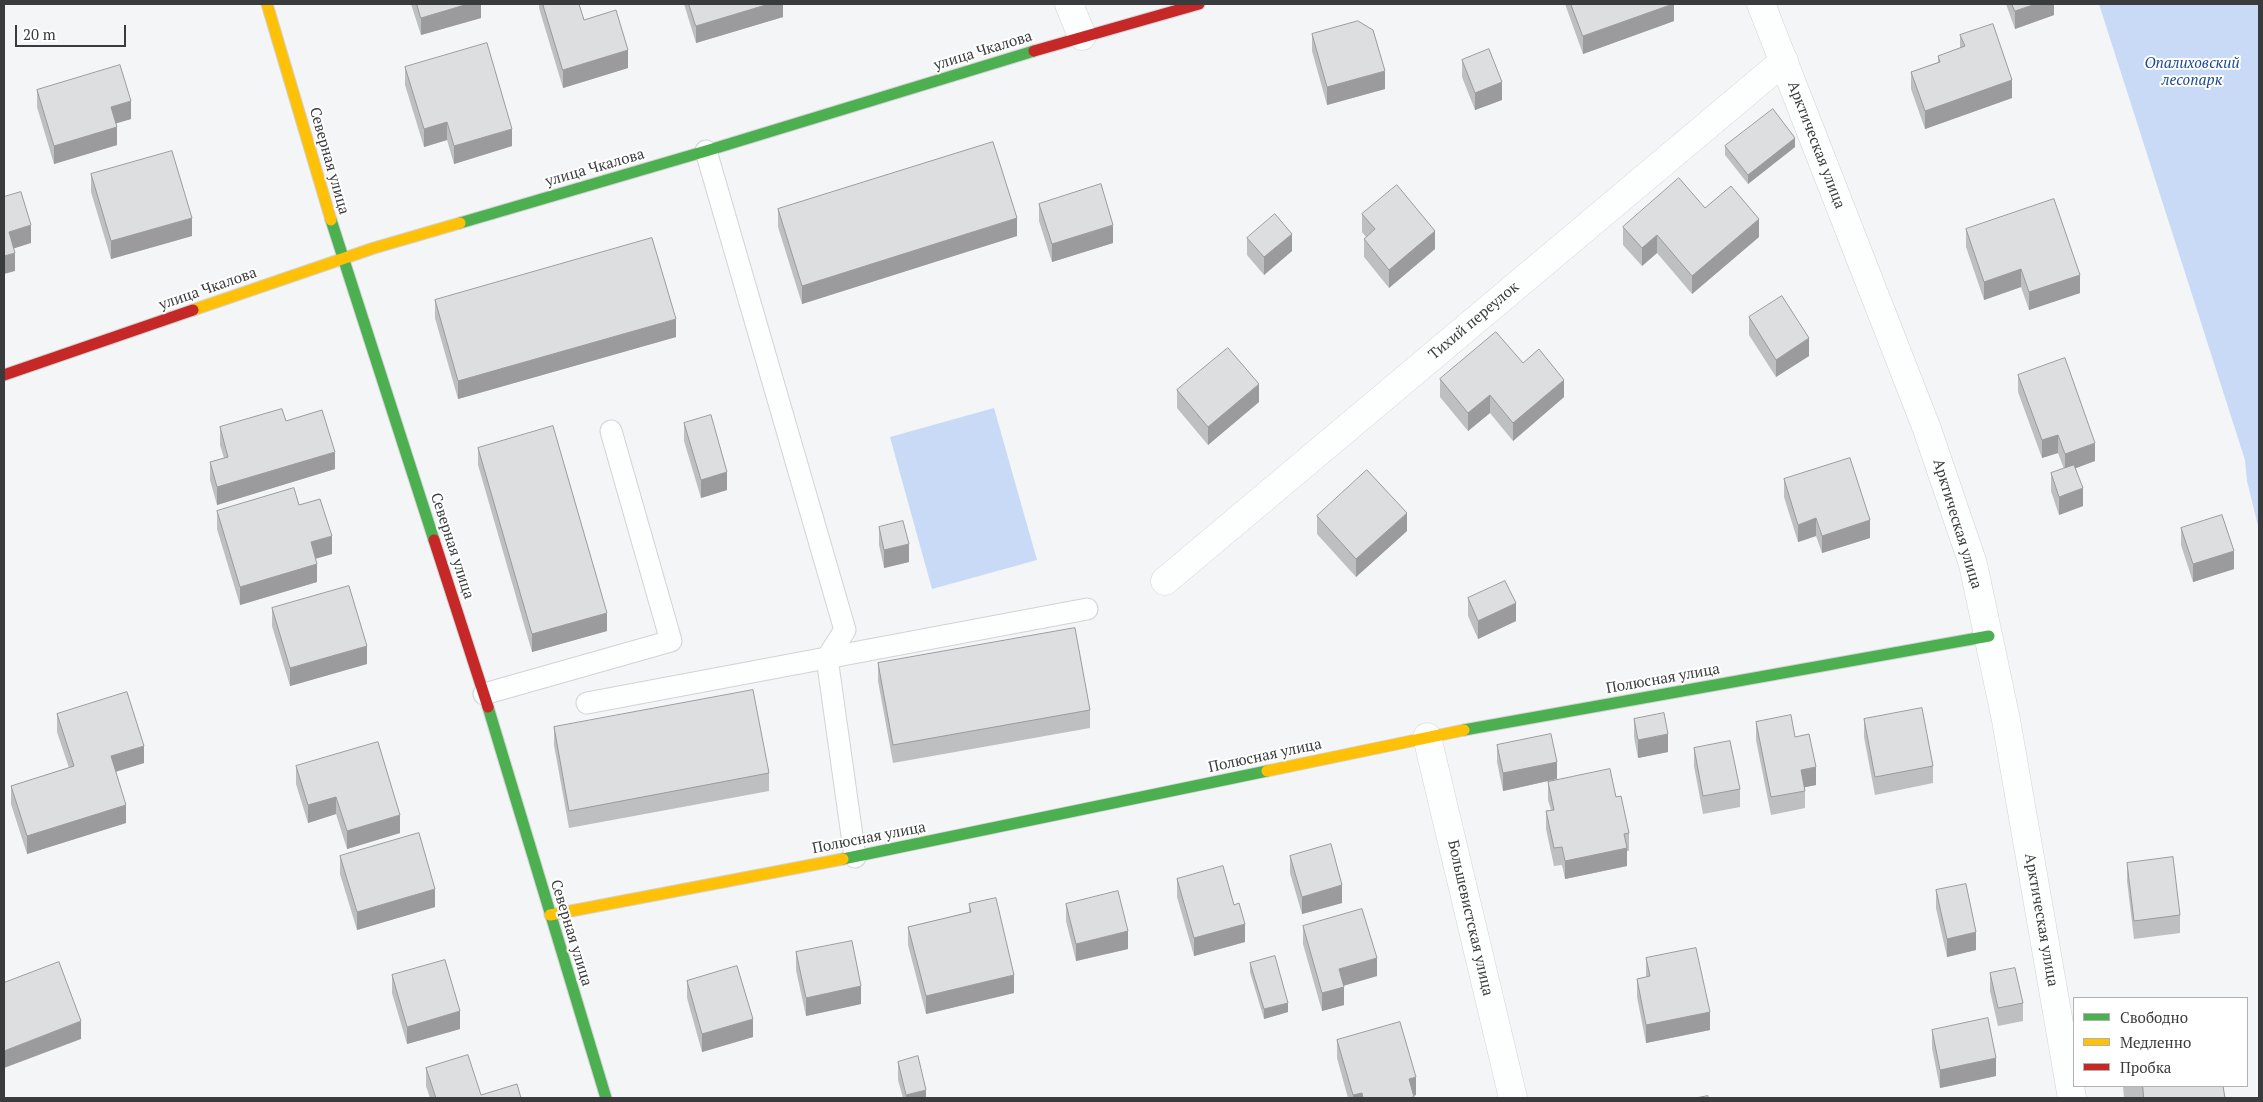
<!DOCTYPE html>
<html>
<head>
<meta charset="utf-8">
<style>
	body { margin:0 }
	#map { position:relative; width:2263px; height:1102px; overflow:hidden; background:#f3f5f7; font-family:"PT Serif",serif }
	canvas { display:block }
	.frame { position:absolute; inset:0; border:5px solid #3a3b3c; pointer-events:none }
	.legend { position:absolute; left:2073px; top:997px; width:175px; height:90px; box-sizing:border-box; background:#fff; border:1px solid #b0b1b1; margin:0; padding:6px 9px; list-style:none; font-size:15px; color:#3a3b3c }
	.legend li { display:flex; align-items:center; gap:10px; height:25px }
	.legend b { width:25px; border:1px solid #b0b1b1 }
	.scale { position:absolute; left:15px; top:25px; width:111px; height:22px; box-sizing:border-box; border:2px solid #3a3b3c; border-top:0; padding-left:6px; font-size:15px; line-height:18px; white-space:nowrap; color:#3a3b3c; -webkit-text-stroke:4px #fff; paint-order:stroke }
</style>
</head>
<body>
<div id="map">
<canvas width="2263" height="1102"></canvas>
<div class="frame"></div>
<ul class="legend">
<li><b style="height:6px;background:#4caf50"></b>Свободно</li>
<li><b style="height:6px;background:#ffc107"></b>Медленно</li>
<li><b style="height:6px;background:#c62828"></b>Пробка</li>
</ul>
<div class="scale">20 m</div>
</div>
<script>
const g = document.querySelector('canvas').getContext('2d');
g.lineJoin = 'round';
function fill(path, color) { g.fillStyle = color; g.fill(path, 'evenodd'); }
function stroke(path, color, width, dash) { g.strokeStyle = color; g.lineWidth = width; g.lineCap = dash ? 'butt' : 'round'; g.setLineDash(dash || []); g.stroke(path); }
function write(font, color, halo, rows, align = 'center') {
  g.font = font + ' "PT Serif",serif'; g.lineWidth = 4; g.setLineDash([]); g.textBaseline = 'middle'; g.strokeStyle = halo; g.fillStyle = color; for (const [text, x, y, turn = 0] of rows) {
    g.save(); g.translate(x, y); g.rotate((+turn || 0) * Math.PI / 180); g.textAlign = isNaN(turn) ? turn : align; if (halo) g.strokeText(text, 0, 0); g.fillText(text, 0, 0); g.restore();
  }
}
const green = new Path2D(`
	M2099,4h160v526l-12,-49 -2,-21z
	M994,408l43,152 -105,29 -42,-152z`);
const lane = new Path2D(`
	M706,151l139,479 -18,28 28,199
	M484,694l187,-53 -60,-210
	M587,703l500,-94`);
const street = new Path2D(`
	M1069,4l13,32
	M1761,4l166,425 46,135 33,156 66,378
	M1165,581l619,-520
	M1427,737l86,361`);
const fast = new Path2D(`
	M331,220l103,320
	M460,223l246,-72 328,-100
	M488,707l118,391
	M1464,730l525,-94
	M843,859l424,-88`);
const slow = new Path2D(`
	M267,4l64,216
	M193,310l181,-62 86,-25
	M1267,771l197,-41
	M550,915l293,-56`);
const jam = new Path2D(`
	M1034,51l165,-47
	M4,375l189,-65
	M434,540l54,167`);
const wall = new Path2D(`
	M411,4h70v14l-60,17z
	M539,4h40l5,16 44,48 -65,20 -24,-80z
	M684,4h99v13l-87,26z
	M1565,4h109v17l-91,33z
	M2006,4h48v11l-39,14z
	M1312,34l73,55 -58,16 -15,-54z
	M1960,35l52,63 -87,31 -14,-40v-17l27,-10v-6l22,-8z
	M1462,60l40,40 -27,10 -13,-33z
	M405,67l107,79 -58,18 -7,-24 -23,7 -19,-62z
	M37,90l94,29 -15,4 1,22 -63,19 -17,-57z
	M1725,146l70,1 -47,37 -23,-29z
	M91,174l101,62 -81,23 -20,-67z
	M1039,204l74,39 -61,19 -13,-41z
	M1705,208l54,29 -67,57 -35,-41 -15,13 -19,-21v-18z
	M778,209l239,27 -215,68 -24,-77z
	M1362,214l73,35 -46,39 -25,-31v-18l2,-2 -4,-5z
	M1966,229l114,64 -51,17 -8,-23 -37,13 -18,-53z
	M1247,238l45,13 -28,24 -17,-20z
	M435,300l241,37 -218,62 -23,-81z
	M1749,317l60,39 -33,21 -27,-42z
	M1523,363l41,34 -51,44 -23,-28 -22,18 -28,-34v-18z
	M2018,375l77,86 -19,7 7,38 -24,9 -8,-24v-18l13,-4 -6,-16 -16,5 -24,-66z
	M1177,390l82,12 -51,43 -31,-37z
	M286,421l49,48 -118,36 -7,-25v-18l14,-4 -4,-13v-18z
	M684,423l43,67 -26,8 -17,-57z
	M478,448l129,183 -75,21 -54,-187z
	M1784,479l86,59 -48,15 -6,-17 -18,6 -14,-45z
	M299,505l33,49 -17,5 2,23 -77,23 -23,-76v-18z
	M1317,516l90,15 -51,46 -39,-43z
	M879,527l30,35 -25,6 -5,-23z
	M2181,528l53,41 -41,13 -12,-37z
	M1468,598l48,23 -38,18 -10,-23z
	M272,608l95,56 -77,22 -18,-60z
	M878,663l212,47v18l-197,35 -15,-82z
	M57,714l87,49 -28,9 10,51 -99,31 -16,-50v-18l58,-18 -12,-36z
	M1634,719l34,33 -30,6 -4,-21z
	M1864,719l69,47v17l-58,12 -11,-58z
	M1756,722l39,15 21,48 -11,2v21l-34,7 -15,-75z
	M554,727l215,46v18l-200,37 -15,-83z
	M1497,745l60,34 -54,12 -6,-29z
	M1694,748l46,41v18l-37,7 -9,-48z
	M296,766l104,67 -53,16 -11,-35 -28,9 -12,-39z
	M1548,782l68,15 13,36v18h-2v15l-62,13 -3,-14 -8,1 -8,-37v-18l5,-1 -3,-10z
	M340,856l95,51 -78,23 -17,-56z
	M1290,856l52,47 -40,11 -12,-41z
	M2127,863l53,52v18l-46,6 -7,-58z
	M1177,879l57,26 11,37 -51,14 -17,-59z
	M1936,890l40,60 -29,7 -11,-49z
	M969,904l45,89 -88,21 -18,-69v-18l61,-15z
	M1066,904l62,45 -52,12 -10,-40z
	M1303,926l74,50 -34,10 1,19 -22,6 -19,-67z
	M796,952l65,52 -55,12 -10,-46z
	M1646,958l64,72 -64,13 -9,-46v-18l9,-2z
	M1250,963l38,49 -24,7 -14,-47z
	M1990,973l33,30v18l-25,5 -8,-35z
	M392,975l68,54 -53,15 -15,-51z
	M687,981l66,56 -51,15 -15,-54z
	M1932,1030l64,46 -56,12 -8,-40z
	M1337,1040l79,55 -2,1v2h-66l-11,-40z
	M898,1062l28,36h-23l-5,-18z
	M426,1068l55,27 40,3h-91l-4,-12z
	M2123,1086h100l2,12h-101z`);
const shadedWall = new Path2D(`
	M468,4h13v14l-60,17v-17z
	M769,4h14v13l-87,26v-17z
	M1674,4v17l-91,33v-18z
	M2036,4h18v11l-39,14v-18z
	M628,50v18l-65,20v-18z
	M1385,71v18l-58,16v-18z
	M2012,80v18l-87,31v-18z
	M1502,82v18l-27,10v-17z
	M131,101v18l-20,6v-18z
	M447,122v18l-23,7v-18z
	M117,127v18l-63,19v-18z
	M512,129v17l-58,18v-18z
	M1795,138v9l-47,37v-9z
	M192,218v18l-81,23v-18z
	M1017,218v18l-215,68v-18z
	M1759,219v18l-67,57v-18z
	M31,225v18l-22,7v-18z
	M1113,225v18l-61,19v-18z
	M1435,231v18l-46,39v-18z
	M1292,234v17l-28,24v-18z
	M1657,235v18l-15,13v-18z
	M15,253v18l-11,3v-18z
	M2021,269v18l-37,13v-18z
	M2080,275v18l-51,17v-18z
	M676,319v18l-218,62v-18z
	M1809,338v18l-33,21v-17z
	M1564,380v17l-51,44v-18z
	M1259,384v18l-51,43v-18z
	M1490,395v18l-22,18v-18z
	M2058,435v18l-16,5v-18z
	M2095,443v18l-30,11v-18z
	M335,452v17l-118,36v-18z
	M727,472v18l-26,8v-18z
	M2083,488v18l-24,9v-18z
	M1407,513v18l-51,46v-18z
	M1816,518v18l-18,6v-17z
	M1870,520v18l-48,15v-17z
	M332,536v18l-21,6v-18z
	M909,544v18l-25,6v-18z
	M2234,551v18l-41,13v-18z
	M4,561h1v17l-1,1z
	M317,564v18l-77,23v-18z
	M1516,603v18l-38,18v-18z
	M607,613v18l-75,21v-18z
	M367,646v18l-77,22v-18z
	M1668,734v18l-30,6v-18z
	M144,746v17l-33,10v-17z
	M1557,762v17l-54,12v-18z
	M1816,767v18l-15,3v-18z
	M336,797v17l-28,9v-18z
	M126,805v18l-99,31v-18z
	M400,815v18l-53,16v-18z
	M1627,848v18l-62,13v-18z
	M1342,885v18l-40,11v-17z
	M435,889v18l-78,23v-18z
	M1245,924v18l-51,14v-18z
	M1128,931v18l-52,12v-17z
	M1976,932v18l-29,7v-18z
	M1377,958v18l-38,11v-18z
	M1014,975v18l-88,21v-18z
	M861,986v18l-55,12v-18z
	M1344,987v18l-22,6v-18z
	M1288,1003v9l-24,7v-10z
	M460,1011v18l-53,15v-17z
	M1710,1012v18l-64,13v-18z
	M753,1019v18l-51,15v-18z
	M81,1021v18l-77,29v-17z
	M1996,1058v18l-56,12v-18z
	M1416,1077v18l-7,2v-18z
	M926,1090v8h-20v-3z
	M1362,1093v5h-9v-3z`);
const building = new Path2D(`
	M417,4h51l-47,14z
	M543,4h36l5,16 32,-10 12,40 -65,20z
	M689,4h80l-73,22z
	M1571,4h102l-90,32z
	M2012,4h24l-21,7z
	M1358,21l15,9 12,41 -58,16 -15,-53z
	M1993,24l19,56 -87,31 -14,-39 29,-10 -2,-6 27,-10 -5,-11z
	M487,43l25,86 -58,17 -7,-24 -23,7 -19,-62z
	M1489,49l13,33 -27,11 -13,-33z
	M120,65l11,36 -20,6 6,20 -63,19 -17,-56z
	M1773,109l22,29 -47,37 -23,-29z
	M993,142l24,76 -215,68 -24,-77z
	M172,151l20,67 -81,23 -20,-67z
	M1679,178l26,30 26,-22 28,33 -67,57 -35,-41 -15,13 -19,-21z
	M1101,184l12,41 -61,19 -13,-40z
	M1397,185l38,46 -46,39 -25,-31 11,-10 -13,-15z
	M21,192l10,33 -22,7 6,21 -11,3v-59z
	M2054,199l26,76 -51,17 -8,-23 -37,13 -18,-53z
	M1275,214l17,20 -28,23 -17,-19z
	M652,238l24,81 -218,62 -23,-81z
	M1782,296l27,42 -33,22 -27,-43z
	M1496,332l27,31 16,-14 25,31 -51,43 -23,-28 -22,18 -28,-34z
	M1228,348l31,36 -51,43 -31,-37z
	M2065,358l30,85 -30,11 -7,-19 -16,5 -24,-65z
	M282,409l4,12 36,-11 13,42 -118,35 -7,-25 18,-5 -8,-30z
	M711,415l16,57 -26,8 -17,-57z
	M553,426l54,187 -75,21 -54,-186z
	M1850,458l20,62 -48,16 -6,-18 -18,7 -14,-46z
	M2074,465l9,23 -24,9 -8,-24z
	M1367,470l40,43 -51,46 -39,-43z
	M294,488l5,17 21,-6 12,37 -21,6 6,22 -77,23 -23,-76z
	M2222,515l12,36 -41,13 -12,-36z
	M903,521l6,23 -25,6 -5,-23z
	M1505,581l11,22 -38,18 -10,-23z
	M349,586l18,60 -77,22 -18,-60z
	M1075,628l15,82 -197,35 -15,-82z
	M753,690l16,83 -200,38 -15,-84z
	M127,692l17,54 -33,10 15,49 -99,31 -16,-50 63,-20 -17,-52z
	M1922,708l11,58 -58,11 -11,-58z
	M1664,713l4,21 -30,6 -4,-21z
	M1791,715l4,22 14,-3 7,33 -15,3 4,21 -34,6 -15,-75z
	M1551,734l6,28 -54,11 -6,-28z
	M1730,741l10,48 -37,7 -9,-48z
	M378,742l22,73 -53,16 -11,-34 -28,8 -12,-39z
	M1610,769l6,28 5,-1 8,37 -5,1 3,14 -62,13 -3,-14 -8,1 -8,-37 8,-1 -6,-28z
	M419,833l16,56 -78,23 -17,-56z
	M1331,844l11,41 -40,12 -12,-41z
	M2173,857l7,58 -46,6 -7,-58z
	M1223,866l11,39 5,-2 6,21 -51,14 -17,-59z
	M1966,884l10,48 -29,7 -11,-49z
	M1118,891l10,40 -52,13 -10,-40z
	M996,898l18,77 -88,21 -18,-69 63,-15 -2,-8z
	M1362,909l15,49 -38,11 5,18 -22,6 -19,-67z
	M852,941l9,45 -55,12 -10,-46z
	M1696,948l14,64 -64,13 -9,-46 13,-3 -4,-18z
	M1275,956l13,47 -24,6 -14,-46z
	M445,960l15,51 -53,16 -15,-52z
	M59,962l22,59 -77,30v-68z
	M737,966l16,53 -51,15 -15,-53z
	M2015,968l8,35 -25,5 -8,-35z
	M1988,1018l8,40 -56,12 -8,-40z
	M1400,1022l16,55 -7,2 5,18 -6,1h-45l-1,-5 -9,2 -16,-55z
	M468,1055l13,40 36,-11 4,14h-85l-10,-30z
	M918,1056l8,34 -20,5 -8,-33z
	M2143,1086h80l2,12h-81z
	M1708,1096v2h-12z`);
const streetNames = [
	["улица Чкалова",983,51,-17],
	["Арктическая улица",1816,145,69],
	["Северная улица",329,161,74],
	["улица Чкалова",595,168,-16],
	["улица Чкалова",208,289,-19],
	["Тихий переулок",1474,321,-40],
	["Арктическая улица",1957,524,73],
	["Северная улица",452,546,72],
	["Полюсная улица",1663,679,-10],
	["Полюсная улица",1265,756,-12],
	["Полюсная улица",869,838,-11],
	["Большевистская улица",1470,918,77],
	["Арктическая улица",2041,920,80],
	["Северная улица",571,933,73]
];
const parkNames = [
	["Опалиховский",2192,64],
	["лесопарк",2192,81]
];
fill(green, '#c9daf6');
stroke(lane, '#d1d3d4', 23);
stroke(street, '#d1d3d4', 29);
stroke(fast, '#d1d3d4', 13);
stroke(slow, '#d1d3d4', 13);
stroke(jam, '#d1d3d4', 13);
stroke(lane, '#fdfefe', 21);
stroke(street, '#fdfefe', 28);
stroke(fast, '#4caf50', 11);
stroke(slow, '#ffc107', 11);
stroke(jam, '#c62828', 11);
fill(wall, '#bebfc1');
fill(shadedWall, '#9b9b9d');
fill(building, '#dddee0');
stroke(building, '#9b9b9d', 1);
write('15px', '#3a3b3c', '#fff', streetNames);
write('italic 15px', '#1a4896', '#fff', parkNames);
</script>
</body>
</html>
